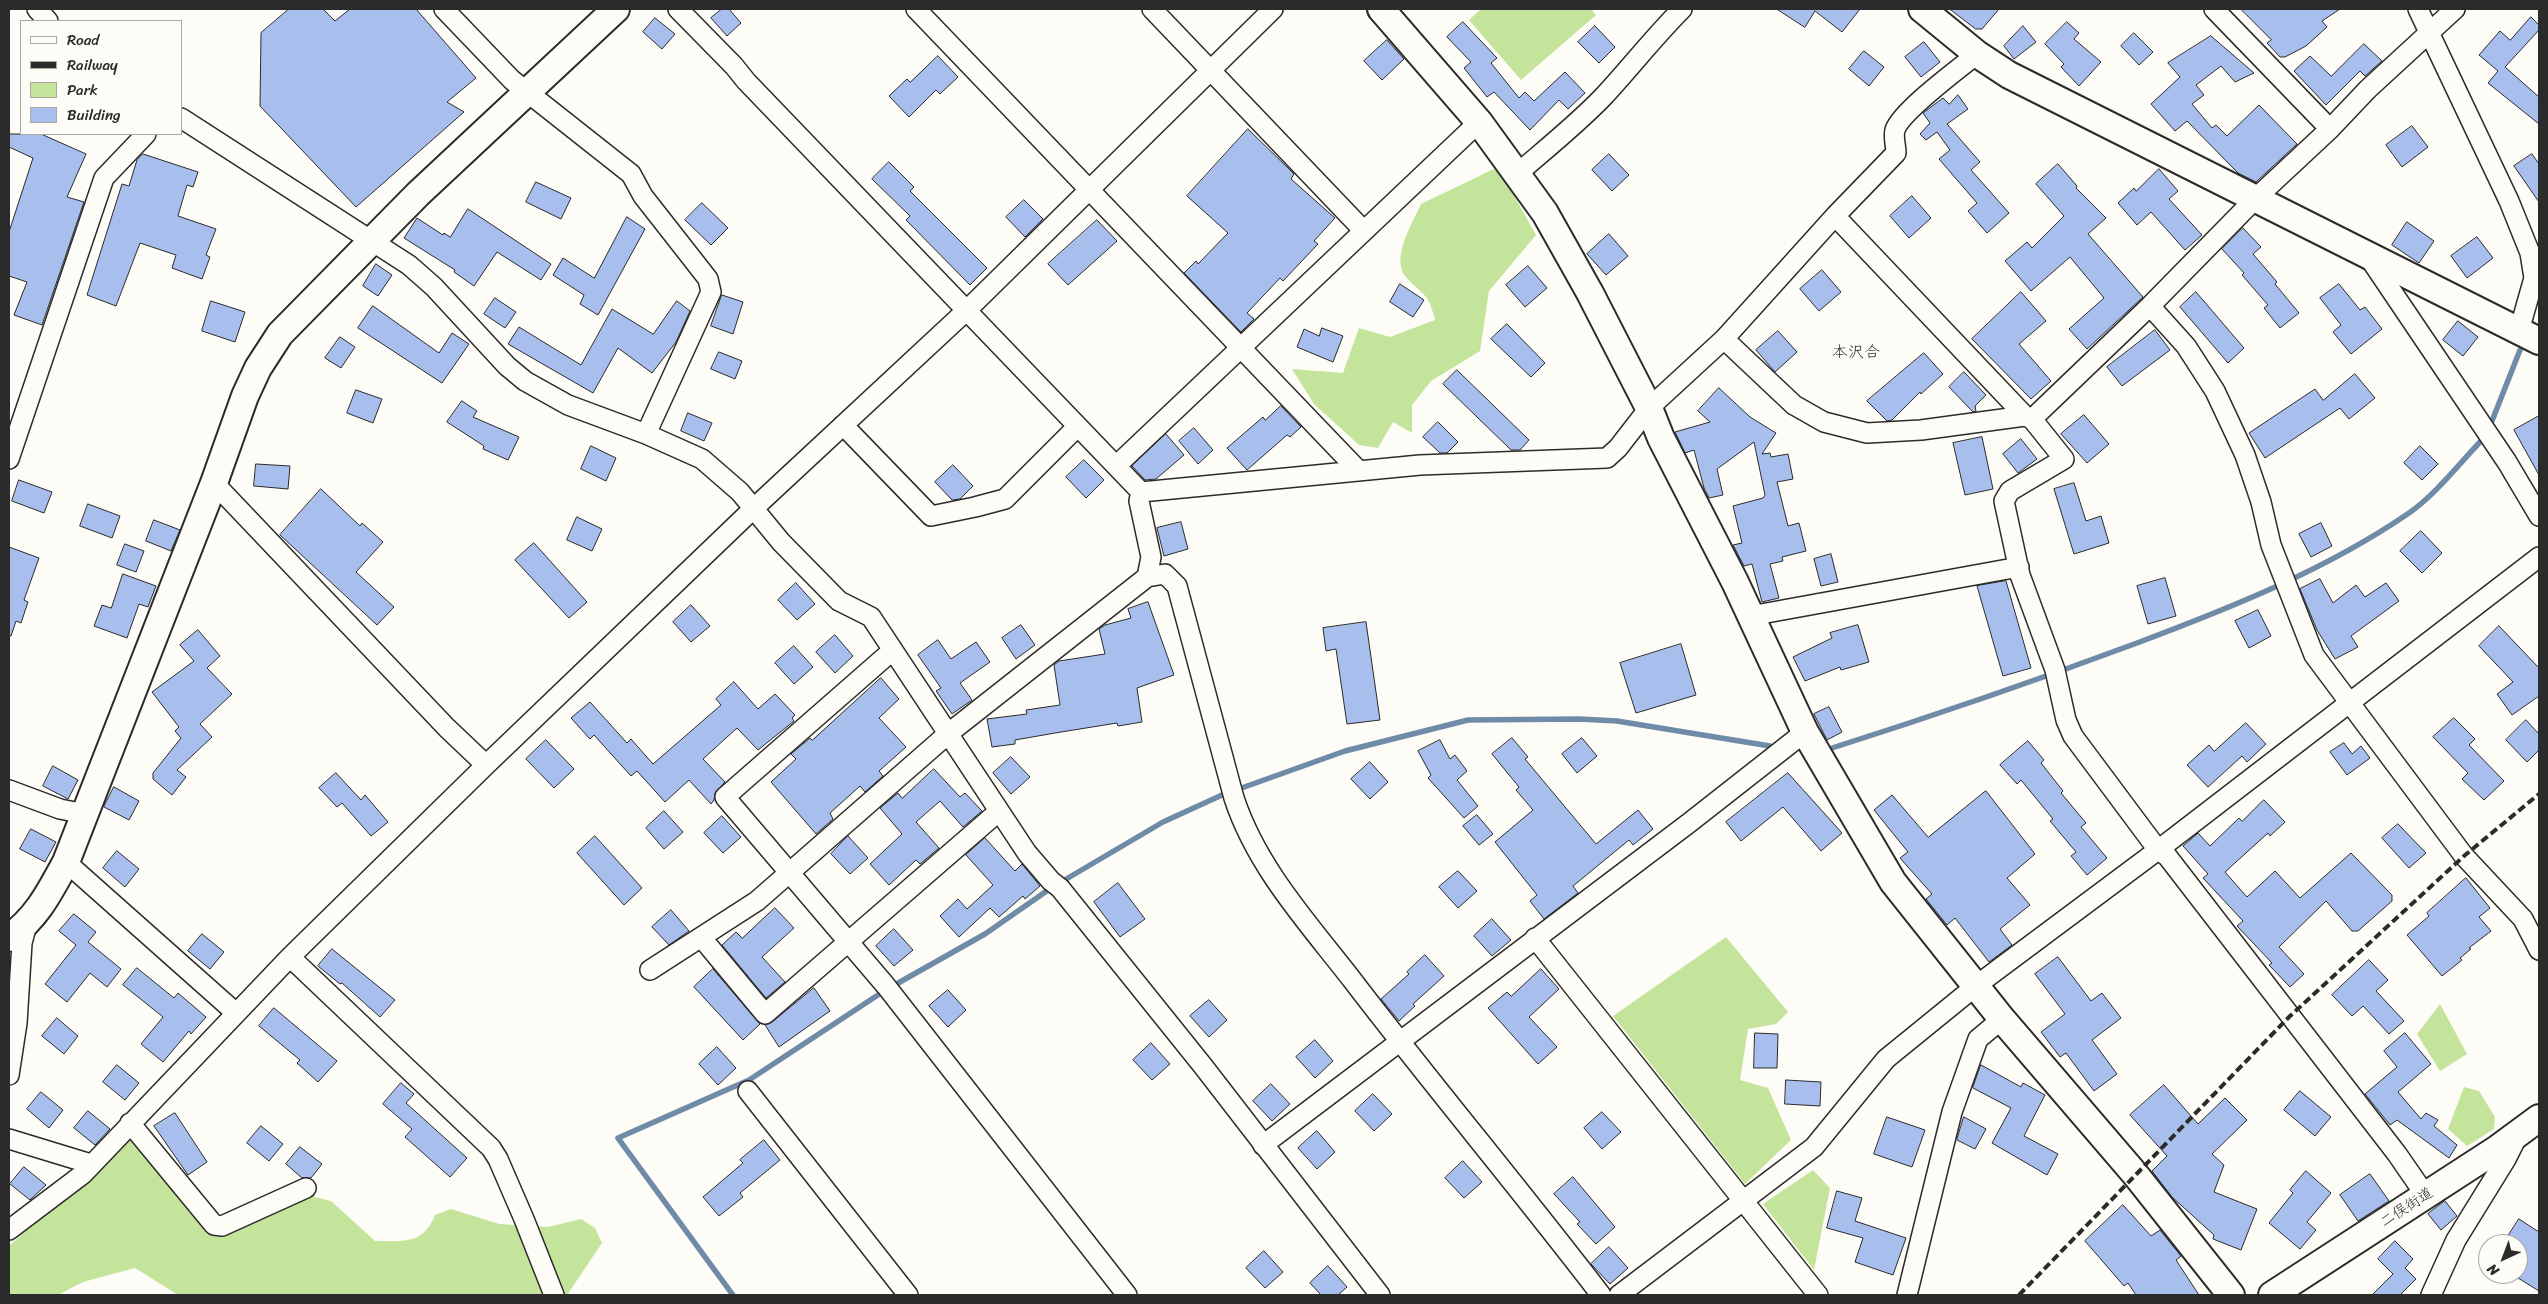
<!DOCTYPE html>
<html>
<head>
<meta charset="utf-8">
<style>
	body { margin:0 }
	#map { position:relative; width:2548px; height:1304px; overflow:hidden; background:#fdfcf7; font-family:Sriracha,sans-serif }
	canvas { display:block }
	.frame { position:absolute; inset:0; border:10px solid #2b2b2b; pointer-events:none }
	.legend { position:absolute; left:20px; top:20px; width:162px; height:115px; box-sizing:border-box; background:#fdfcf7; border:1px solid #a9a8a5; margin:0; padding:6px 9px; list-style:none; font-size:15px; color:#2b2b2b }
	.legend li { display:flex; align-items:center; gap:10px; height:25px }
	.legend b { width:25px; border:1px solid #a9a8a5 }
	.north { position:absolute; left:2478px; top:1234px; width:50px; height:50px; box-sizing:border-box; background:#fdfcf7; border:1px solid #a9a8a5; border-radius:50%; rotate:223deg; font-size:14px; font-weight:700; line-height:20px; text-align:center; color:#2b2b2b }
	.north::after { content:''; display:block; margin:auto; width:18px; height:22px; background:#2b2b2b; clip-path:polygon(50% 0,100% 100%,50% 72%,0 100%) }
</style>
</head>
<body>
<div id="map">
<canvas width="2548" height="1304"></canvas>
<div class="frame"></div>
<ul class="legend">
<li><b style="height:6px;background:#fdfcf7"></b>Road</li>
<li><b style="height:6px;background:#2b2b2b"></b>Railway</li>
<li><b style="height:14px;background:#c5e49b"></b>Park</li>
<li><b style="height:14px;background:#a8bfed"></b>Building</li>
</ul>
<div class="north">N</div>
</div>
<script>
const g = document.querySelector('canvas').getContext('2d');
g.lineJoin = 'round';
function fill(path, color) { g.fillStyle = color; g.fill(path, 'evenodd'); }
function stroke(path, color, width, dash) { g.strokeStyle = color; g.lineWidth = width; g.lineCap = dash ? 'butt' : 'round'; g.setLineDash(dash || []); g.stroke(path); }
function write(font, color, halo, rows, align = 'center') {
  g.font = font + ' Sriracha,"Klee One",sans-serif'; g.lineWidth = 5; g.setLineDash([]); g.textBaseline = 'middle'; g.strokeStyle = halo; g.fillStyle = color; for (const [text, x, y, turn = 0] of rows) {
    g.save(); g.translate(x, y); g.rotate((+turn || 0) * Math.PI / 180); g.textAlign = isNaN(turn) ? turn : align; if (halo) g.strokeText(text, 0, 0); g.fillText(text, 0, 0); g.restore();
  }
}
const green = new Path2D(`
	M1481,9h110l5,6 -75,65 -52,-60z
	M1498,167l38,68 -47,56 -9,60 -49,30 -19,24v28l-19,-11 -15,26 -19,-3 -45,-41 -22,-35 51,4 16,-45 31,9 45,-17c-7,-29 -11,-23 -29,-43 -16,-18 7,-55 15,-73z
	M1726,937l62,75 -12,12 -28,5 -8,51 28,8 23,52 -46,44 -132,-168z
	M2440,1004l27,50 -27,17 -23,-37z
	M2464,1087l15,4 16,26 -1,12 -27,17 -19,-17z
	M129,1138l79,97 14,2 89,-41 20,5 44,40c28,0 48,4 60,-26l16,-6 48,15 49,3 33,-8 14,9 7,15 -35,52h-389l-43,-27 -52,14 -25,13h-49v-49l35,-32 24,-15z
	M1813,1170l17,18 -16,82 -51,-66z`);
const stream = new Path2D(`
	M2492,421l28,-71
	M1829,749c104,-33 206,-68 308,-106 93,-35 189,-73 272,-130 27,-19 49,-48 72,-72
	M733,1295l-115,-157 131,-58 135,-89 101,-57 66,-46 112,-66 59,-27 123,-44 123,-31 111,-1 38,2 153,25`);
const building = new Path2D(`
	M289,9h34l12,12 15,-12h66l60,69 -29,24 17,10 -108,95 -96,-101 1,-73z
	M722,9h7l12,14 -14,13 -16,-18z
	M1777,9h83l-18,23 -27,-21 -10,16z
	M1950,9h49l-17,20h-6z
	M2241,9h99l-18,12 5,6 -21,19 -21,11h-5l-13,-14 4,-3z
	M2531,17l8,8v5l-34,37 34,30v27l-51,-41 10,-12 -19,-16 21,-24 10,9z
	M655,18l20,16 -13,15 -19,-17z
	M1463,22l34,36 -6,5 28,35 6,-6 9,9 31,-29 20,21 -17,16 -9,-9 -29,30 -36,-38 -7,5 -23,-29 7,-6 -24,-25z
	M2067,22l12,11 -5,6 27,23 -22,24 -18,-19 3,-3 -19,-20z
	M1595,26l20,21 -16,16 -21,-21z
	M2023,26l13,16 -22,17 -10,-13z
	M2134,33l19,19 -14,13 -18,-19z
	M2211,36l43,37 -19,9 -14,-16 -25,19 8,10 -12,9 20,24 4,-3 11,11 32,-31 38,39 -41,38 -18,-9 -51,-52 -12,10 -24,-27 29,-27 -12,-14z
	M1387,40l17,19 -22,21 -18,-19z
	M1924,42l16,20 -19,15 -16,-20z
	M2364,44l18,17 -17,15 -5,-5 -34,34 -32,-34 16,-15 21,20z
	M1864,51l20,16 -15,19 -20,-17z
	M938,56l20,21 -18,17 -4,-4 -27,27 -20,-21 18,-17 3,3z
	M1958,95l10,14 -21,15 33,38 -9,8 38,43 -22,20 -19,-22 9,-8 -38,-44 11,-9 -13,-18 -11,8 -6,-6 10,-11 -7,-10 20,-15 6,6z
	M2412,126l16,21 -26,20 -16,-22z
	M1248,129l46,45 -3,5 44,39 -21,23 4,3 -35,37 -3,-3 -33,35 7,6 -13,13 -57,-59 12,-12 2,3 30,-31 -41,-37z
	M9,134h32l45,20 -19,43 17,5 -42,123 -28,-10 13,-33 -18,-6v-44l24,-74 -24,-11z
	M143,154l55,18 -5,15 -6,-2 -9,31 38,13 -10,26 4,2 -8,22 -30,-11 4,-13 -36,-12 -24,63 -29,-11 35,-111 7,2 8,-26z
	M1609,154l20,21 -17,16 -20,-21z
	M2532,154l7,10v38l-25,-36z
	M889,162l25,25 -4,4 77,77 -17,17 -64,-65 4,-4 -38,-37z
	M2058,164l19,22 -1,2 30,30 -18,16 55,63 -56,52 -18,-20 35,-31 -34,-41 -39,34 -26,-30 22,-19 5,6 32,-32 -28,-32z
	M2159,169l19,22 -9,8 33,36 -17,15 -34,-38 -14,13 -19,-22 16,-15 2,3z
	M536,182l35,16 -10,21 -35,-17z
	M1912,196l19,22 -22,20 -19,-22z
	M1024,200l19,19 -18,18 -19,-20z
	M702,203l26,25 -17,17 -26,-25z
	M468,209l83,55 -10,16 -44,-28 -23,34 -20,-14 1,-2 -51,-32 13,-20 26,17 1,-2 6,4z
	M627,217l18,12 -47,86 -18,-11 4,-9 -31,-20 10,-17 31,20z
	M1097,220l20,21 -49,44 -20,-21z
	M2407,222l27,19 -15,22 -27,-18z
	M2243,228l18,19 -8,7 24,28 -2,2 24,29 -19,15 -16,-20 4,-3 -26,-30 2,-2 -22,-24z
	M1609,234l19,22 -22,19 -19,-21z
	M2477,237l16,21 -26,20 -16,-22z
	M376,264l16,11 -14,21 -15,-10z
	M1528,266l19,22 -22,19 -19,-22z
	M1822,270l19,22 -22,19 -19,-22z
	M1400,284l24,16 -11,17 -23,-15z
	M2339,284l21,26 5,-3 17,22 -31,25 -18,-22 8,-7 -21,-27z
	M2021,292l25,29 -27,23 32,37 -20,18 -59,-60z
	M2196,292l48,56 -16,15 -48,-56z
	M722,295l21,7 -10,32 -22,-8z
	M495,298l21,14 -11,16 -21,-14z
	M211,301l34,11 -10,30 -33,-11z
	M677,301l13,10 -14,31 -24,31 -34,-25 -25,45 -85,-49 11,-17 62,38 31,-56 41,25z
	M373,306l66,47 13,-20 17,11 -27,39 -84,-55z
	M2458,321l20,16 -15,19 -20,-16z
	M1507,324l38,39 -14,14 -40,-38z
	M1322,328l21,8 -10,26 -36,-15 7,-18 15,7z
	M2155,330l15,20 -48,36 -15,-19z
	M1778,331l19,21 -22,20 -19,-22z
	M340,337l15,10 -14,21 -16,-10z
	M719,352l23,9 -7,18 -24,-10z
	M1924,353l19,21 -22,20 -1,-2 -28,28 -5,1 -20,-20z
	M1457,370l72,70 -9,10h-9l-68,-66z
	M1964,372l22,23 -11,11 1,5 -3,1 -24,-25z
	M2355,374l20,24 -26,21 -9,-11 -75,50 -16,-25 66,-44 8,11z
	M1719,388l31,29 26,16 -14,21 8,-1 1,4 17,-3 5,25 -16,3 11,44 11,-3 7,28 -24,6 1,4 -13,3 9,34 -17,4 -10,-38 -8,2 -11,-21 9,-2 -9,-37 30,-8 2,-3 -11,-53 -37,27 6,26 -14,3 -5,-10 -10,-38 -9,3 -10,-21 35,-10 -12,-11z
	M356,390l26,9 -9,24 -26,-10z
	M462,401l15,10 -4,6 46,20 -11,23 -25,-11 1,-3 -37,-24z
	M1281,406l20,21 -11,10 -3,-2 -40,35 -20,-22 36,-31 2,3z
	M688,413l24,10 -8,18 -23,-10z
	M2084,415l25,29 -22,19 -26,-29z
	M2539,416v59l-25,-45z
	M1438,422l20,20 -11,11h-7l-17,-16z
	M1194,428l19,22 -15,14 -19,-23z
	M1166,434l18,21 -28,24 -11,1 -13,-14z
	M1982,437l11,52 -28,6 -12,-52z
	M2021,439l16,20 -19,14 -15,-19z
	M591,446l25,12 -10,23 -25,-12z
	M2420,446l18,18 -16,16 -18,-17z
	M1084,460l20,20 -18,18 -20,-21z
	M256,464l34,2 -2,23 -34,-3z
	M953,465l20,21 -13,13 -8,1 -17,-18z
	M19,480l33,12 -8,21 -32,-12z
	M2074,483l12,38 15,-5 8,27 -35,11 -20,-65z
	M321,489l39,37 2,-3 21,19 -27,30 38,35 -17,18 -97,-90z
	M88,504l32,12 -8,22 -32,-12z
	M577,517l25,12 -10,22 -25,-11z
	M154,520l26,10 -9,21 -25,-10z
	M1181,522l7,27 -24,7 -7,-28z
	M2321,523l11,23 -21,11 -12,-23z
	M2421,531l21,22 -20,20 -22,-22z
	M534,543l53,59 -18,16 -54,-58z
	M125,544l19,7 -8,21 -19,-7z
	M9,547l30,11 -15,42 4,2 -7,21 -5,-2 -5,15h-2z
	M1831,554l7,28 -17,4 -7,-27z
	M123,574l33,12 -8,21 -9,-3 -12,34 -33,-12 8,-21 9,3z
	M2165,578l11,38 -28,8 -11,-38z
	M2320,579l13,24 23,-18 9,12 21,-14 13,18 -48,35 7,11 -23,12 -18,-29 -17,-41z
	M2006,581l25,87 -28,8 -26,-90z
	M796,583l19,21 -18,16 -19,-20z
	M1148,602l26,73 -37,13 5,34 -24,4 -1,-3 -62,10 -40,7v4l-23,3 -5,-28 40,-5 -1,-4 34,-5 -6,-40 5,-4 46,-7 -6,-25 6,-4 26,-7 -3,-9z
	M691,605l19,21 -19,16 -18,-20z
	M2258,610l13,26 -22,12 -14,-27z
	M1366,622l14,98 -33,4 -11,-75 -10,2 -3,-23z
	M1021,625l14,20 -19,14 -14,-21z
	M1858,625l11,37 -28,8 -1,-3 -35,14 -12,-24 39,-19 -2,-5z
	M2499,626l40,42v28l-27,19 -15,-21 16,-12 -34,-36z
	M198,630l22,26 -13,12 25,26 -32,30 12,13 -35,33 9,7 -14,18 -19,-16v-6l28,-35 -6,-7 4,-4 -27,-35 42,-31 -14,-16z
	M835,635l18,21 -18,17 -19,-21z
	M938,640l13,19 25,-17 14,20 -30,21 12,17 -20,14 -16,-23 5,-3 -23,-33z
	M1681,644l15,51 -60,18 -16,-50z
	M794,646l19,21 -19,17 -19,-21z
	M881,678l18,21 -20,19 27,29 -27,24 4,5 -18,16 -5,-6 -30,27 3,6 -17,15 -45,-52 25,-23 -5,-5 19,-16 2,2z
	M734,682l24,27 17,-15 20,21 -3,3 2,3 -36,29 -21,-22 -34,31 22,23 -10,11 -1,7 -3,4 -22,-24 -24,22 -28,-31 -6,5 -37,-41 -4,4 -19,-21 19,-16 37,41 4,-4 22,25 68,-59 -5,-6z
	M1829,707l13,25 -15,8 -13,-26z
	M2454,718l21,21 -6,6 35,36 -20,19 -22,-21 6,-6 -35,-36z
	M2526,720l13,14v16l-12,12 -21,-22z
	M2246,723l20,21 -19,18 -5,-6 -34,31 -21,-22 22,-20 5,6z
	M1512,738l16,19 -3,2 71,85 42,-34 15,19 -20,16 -4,-5 -56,46 5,7 -34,26 -14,-18 7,-6 -42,-53 38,-32 -17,-20 3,-3 -27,-33z
	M1582,738l15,18 -20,17 -15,-19z
	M546,740l28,29 -20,19 -28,-29z
	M1440,740l10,19 5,-4 12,16 -10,9 21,26 -14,12 -36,-40 3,-3 -13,-24z
	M2028,741l16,19 -3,3 22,28 -2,2 25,30 -5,4 26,31 -20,17 -16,-19 5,-4 -26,-31 3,-2 -32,-39 -4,4 -17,-19z
	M2344,743l8,11 9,-8 9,12 -23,17 -17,-23z
	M1011,757l19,20 -19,17 -18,-21z
	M1370,762l18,20 -18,17 -19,-20z
	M53,766l25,14 -10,19 -25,-13z
	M934,769l26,28 5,-4 17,18 -19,16 -23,-26 -24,21 23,26 -19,16 -4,-4 -27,25 -19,-21 32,-30 -22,-26 18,-15 4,5z
	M336,773l25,27 4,-5 23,27 -17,14 -29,-33 -5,4 -18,-19z
	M1788,773l54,60 -21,18 -38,-44 -42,34 -15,-19z
	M114,787l25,14 -10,19 -25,-13z
	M1986,791l49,63 -28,24 23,27 -30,24 12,16 -23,17 -34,-44 -8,7 -21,-26 6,-5 -32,-36 8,-6 -34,-42 18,-15 36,42z
	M2264,800l21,22 -15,14 -2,-3 -43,39 22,25 28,-26 25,27 51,-45 41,42v6l-34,30h-6l-26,-30 -47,46 25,27 -14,13 -21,-22 3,-2 -35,-37 6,-5 -40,-43 5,-4 -25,-28 15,-13 12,13 29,-28 3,3z
	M664,811l19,21 -19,17 -18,-21z
	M1477,815l16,19 -14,11 -16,-19z
	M722,816l19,21 -18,16 -19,-20z
	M2398,824l28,29 -17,15 -27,-30z
	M31,829l25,13 -11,20 -25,-13z
	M595,836l47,52 -18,17 -47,-52z
	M848,836l20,22 -18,16 -19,-20z
	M985,838l30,33 7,-7 18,22 -15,13 -2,-3 -24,21 -9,-9 -31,29 -19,-21 18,-17 9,10 26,-24 -27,-30z
	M117,851l22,18 -14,18 -22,-19z
	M1458,871l19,20 -19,17 -19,-21z
	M2466,878l24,30 -11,9 12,14 -22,17 2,1 -11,9 2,2 -20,16 -35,-41 22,-19 -2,-3z
	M1118,883l27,36 -25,18 -26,-35z
	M775,908l19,20 -32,29 23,25 -19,16 -44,-53 14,-13 6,6z
	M671,910l18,21 -20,14 -17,-18z
	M74,914l22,18 -8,10 33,27 -14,18 -17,-14 -23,29 -22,-18 31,-39 -17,-14z
	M1492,919l19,21 -19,16 -18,-20z
	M894,929l19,21 -19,16 -18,-20z
	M202,934l22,18 -14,17 -22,-18z
	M332,949l63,51 -15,17 -38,-34 -2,1 -22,-18z
	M1425,955l19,21 -31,28 2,2 -16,15 -18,-22 28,-25 -2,-2z
	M2058,957l33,44 11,-8 19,25 -29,22 25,34 -23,17 -28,-38 -6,4 -19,-25 24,-18 -30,-40z
	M2369,960l19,20 -12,11 28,30 -15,13 -26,-28 -11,10 -20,-21z
	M137,968l37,30 4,-5 28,24 -15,17 -2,-3 -26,31 -22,-18 22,-27 -40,-32z
	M713,969l47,55 -17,16 -49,-53z
	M1541,969l18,20 -30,28 28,30 -19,17 -50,-56 19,-16 4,4z
	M814,988l16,23 -51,36 -14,-22 7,-3z
	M948,990l18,20 -18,17 -19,-21z
	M1209,1000l18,20 -18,17 -19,-21z
	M274,1008l63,53 -19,21 -21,-19 3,-3 -41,-34z
	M57,1018l21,18 -14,18 -22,-18z
	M1755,1033l23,1 -1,34h-23z
	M2405,1033l26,31 -33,28 23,27 5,-6 12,7 -4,6 23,19 -8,13 -52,-38 -7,5 -25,-31 32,-27 -13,-16z
	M1315,1040l18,21 -18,17 -19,-21z
	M1151,1043l19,21 -18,16 -19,-20z
	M717,1047l19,21 -18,17 -19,-21z
	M117,1065l22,18 -14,17 -22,-18z
	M1981,1065l40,22 2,-4 22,12 -21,41 34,18 -11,21 -55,-32 19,-35 -38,-20z
	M1786,1080l35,2 -1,24 -35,-2z
	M401,1083l13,11 -8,9 61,55 -17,19 -45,-40 7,-8 -29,-25z
	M1271,1084l19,20 -18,17 -19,-20z
	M2164,1085l34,39 27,-26 22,22 -35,34 12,11 -10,27 43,17 -16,41 -28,-11 1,-4 -42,-38 -20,-26 15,-15 -37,-41z
	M2300,1091l31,26 -16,19 -31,-26z
	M41,1092l22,18 -14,18 -22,-19z
	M1373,1094l19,20 -18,17 -19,-20z
	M88,1111l22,18 -15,16 -21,-17z
	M1602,1112l19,20 -19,17 -18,-21z
	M175,1113l32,49 -19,13 -34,-49z
	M1887,1117l38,13 -13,37 -38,-13z
	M1964,1117l22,12 -11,20 -18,-9z
	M261,1126l22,18 -14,17 -22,-18z
	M1317,1131l18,21 -18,17 -19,-21z
	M764,1140l16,20 -40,33 3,4 -24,19 -16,-19 40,-34 -3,-3z
	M300,1147l22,17 -11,14h-9l-16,-14z
	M1463,1161l19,21 -18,16 -19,-20z
	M24,1167l22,18 -16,15 -20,-16z
	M2306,1171l25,22 -24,29 9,8 -16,19 -31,-26 24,-30 -3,-3z
	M2370,1174l19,27 -31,20 -18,-26z
	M1573,1177l42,50 -19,17 -19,-20 3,-2 -26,-28z
	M1837,1191l25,7 -7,23 51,17 -13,37 -38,-13 8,-24 -36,-10z
	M2445,1201l12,15 -16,14 -13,-16z
	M2123,1205l28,31 9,-6 21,26 -5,4 23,35h-63l-8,-12 -4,3 -39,-45z
	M2519,1219l20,13v59l-21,-13v-34h-15z
	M2395,1241l18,18 -8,9 11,11 -16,16h-28l21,-21 -15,-15z
	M1609,1247l19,21 -18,16 -19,-20z
	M1264,1251l19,21 -18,16 -19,-20z
	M1328,1266l19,21 -9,8h-17l-11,-12z`);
const street = new Path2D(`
	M37,9l11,12
	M444,9l68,71 119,94 12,22 65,83 3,13 -65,142
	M678,9l56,57 12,15 395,411
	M916,9l442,461
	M1152,9l212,222
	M2214,9l116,120
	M2418,9l91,192 21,52 4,25 -15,53
	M181,118l228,147 25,22 73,79 18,15 43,24 78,29 56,25 38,33 41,50 58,59 32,16 156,236 24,28 9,7 143,178 177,229
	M1518,173c29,-25 59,-49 85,-76 27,-29 51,-60 79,-88
	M1835,216l190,200 7,3 32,40 -54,32 -6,10 16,74 35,95 11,50 7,16 85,114 9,6 230,298 29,42
	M2368,256l139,206 32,54
	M2150,306l36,40 29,45 30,64 16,47 10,43 43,110 150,201 59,63 16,31
	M1724,339l70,66 30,17 43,11 54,-3 104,-14
	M2032,419l118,-113 106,-108 74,-69 38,-40 87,-80
	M843,425l88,91 44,-9 30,-8 72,-72
	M9,459l95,-281 42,-44
	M1116,466l363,-344
	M214,483l233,245 39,37
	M1141,492l279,-27 187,-7 11,-10 31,-40 75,-69 111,-123 61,-63c0,-6 -3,-17 -1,-23 6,-19 65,-62 82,-76
	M1147,577l18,-3 12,12 57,212c23,70 74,125 119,183 81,106 167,208 248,314
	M1750,616l269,-49
	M893,650l-168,147 161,189 241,309
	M9,790l51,19 25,5
	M66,862l170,151
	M701,937l64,77 233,-202
	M1535,938l283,357
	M290,957l201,191 7,11 26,60 30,76
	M650,970l107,-69 192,-168 198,-156 4,-20 -12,-56 2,-9
	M9,1075l8,-52 5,-80 5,-19
	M748,1091l160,204
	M130,1123l84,102 8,1 84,-38
	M9,1139l82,25
	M1263,1145l426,-322 116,-91
	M9,1230l74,-56 207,-217 196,-192 267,-256 214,-199 306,-301
	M1619,1295l195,-148 72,-88 91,-74 181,-135 381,-293
	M1907,1295l45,-183 26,-73 24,-20
	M2431,1295l25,-55 50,-81 11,-22`);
const secondary = new Path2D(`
	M1381,9l98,113 66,91 45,80 59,115 12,30 74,144 70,150 88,150 109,137 133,155 96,121
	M1922,9l55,45 32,21 530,266
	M9,938c29,-22 40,-45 57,-76l148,-379 31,-87 13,-28 22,-34 138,-140 198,-185
	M2272,1295l225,-146 42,-31`);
const rail = new Path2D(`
	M2019,1295l270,-278 175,-161 75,-62`);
const streetNames = [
	["二俣街道",2407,1208,-33]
];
const neighbourhoodNames = [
	["本沢合",1856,353]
];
fill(green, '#c5e49b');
stroke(stream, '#708ba7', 5.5);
fill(building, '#a8bfed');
stroke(building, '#2b2b2b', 1);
stroke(street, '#2b2b2b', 22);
stroke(secondary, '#2b2b2b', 30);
stroke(street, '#fdfcf7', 19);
stroke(secondary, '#fdfcf7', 26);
stroke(rail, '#2b2b2b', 4, [8, 4]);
write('15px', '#2b2b2b', '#fdfcf7', streetNames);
write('16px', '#2b2b2b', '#fdfcf7', neighbourhoodNames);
</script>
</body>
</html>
